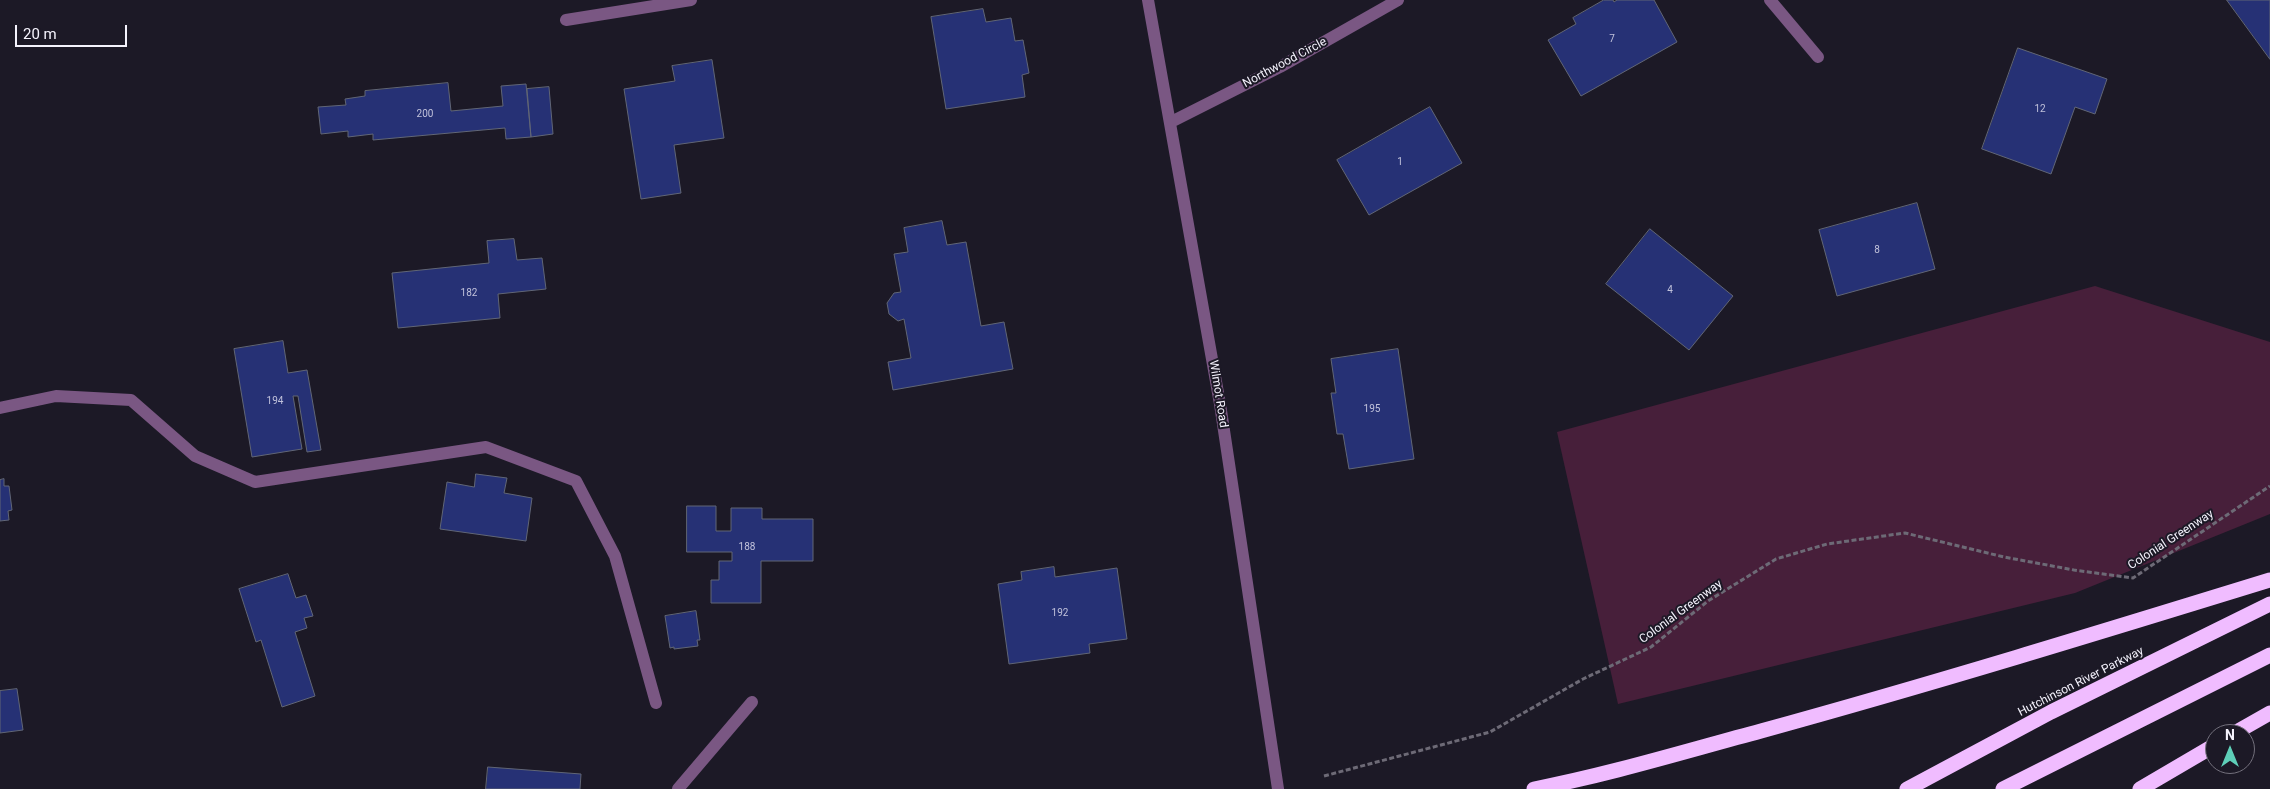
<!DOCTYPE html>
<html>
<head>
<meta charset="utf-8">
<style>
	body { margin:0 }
	#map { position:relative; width:2270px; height:789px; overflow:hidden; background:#1c1926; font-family:Roboto,sans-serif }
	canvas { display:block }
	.north { position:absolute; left:2205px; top:724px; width:50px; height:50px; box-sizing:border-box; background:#1c1926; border:1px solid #73707c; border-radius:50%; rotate:0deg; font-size:14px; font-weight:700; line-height:20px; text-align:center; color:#f5f3fd }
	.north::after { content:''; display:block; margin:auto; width:18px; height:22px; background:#5eceb8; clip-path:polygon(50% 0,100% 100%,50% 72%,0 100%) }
	.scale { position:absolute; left:15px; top:25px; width:112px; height:22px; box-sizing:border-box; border:2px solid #f5f3fd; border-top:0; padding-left:6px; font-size:15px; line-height:18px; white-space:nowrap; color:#f5f3fd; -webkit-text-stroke:4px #1c1926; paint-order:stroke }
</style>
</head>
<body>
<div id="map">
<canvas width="2270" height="789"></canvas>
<div class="north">N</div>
<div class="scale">20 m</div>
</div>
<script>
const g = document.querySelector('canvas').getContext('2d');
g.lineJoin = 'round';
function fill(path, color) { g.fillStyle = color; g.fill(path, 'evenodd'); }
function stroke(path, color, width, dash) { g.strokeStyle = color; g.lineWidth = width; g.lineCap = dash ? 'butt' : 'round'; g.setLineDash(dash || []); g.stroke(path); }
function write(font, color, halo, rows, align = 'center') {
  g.font = font + ' Roboto,sans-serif'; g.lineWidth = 4; g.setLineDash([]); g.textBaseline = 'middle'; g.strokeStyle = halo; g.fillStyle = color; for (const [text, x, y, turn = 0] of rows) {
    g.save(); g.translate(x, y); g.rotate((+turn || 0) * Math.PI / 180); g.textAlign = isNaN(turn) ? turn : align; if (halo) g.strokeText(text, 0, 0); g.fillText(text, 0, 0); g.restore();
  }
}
const green = new Path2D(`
	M2095,286l175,56v172l-195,79 -457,111 -61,-272z`);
const building = new Path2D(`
	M1604,0h9l1,2 3,-2h37l23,42 -96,54 -33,-56 28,-16 -3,-6z
	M2227,0h43v59z
	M983,9l3,13 25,-4 4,23 8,-1 6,33 -7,2 3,22 -79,12 -15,-92z
	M2018,48l89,31 -12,35 -20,-7 -24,67 -69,-25z
	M712,60l12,78 -50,7 7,48 -40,6 -17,-110 51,-8 -3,-15z
	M448,83l3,28 52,-5 -2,-20 25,-2 5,53 -25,2 -1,-11 -132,12v-6l-25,3v-6l-27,3 -3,-27 28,-2 -1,-6 20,-3v-5z
	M549,87l4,47 -22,3 -4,-48z
	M1430,107l32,56 -93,52 -32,-55z
	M1917,203l18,66 -98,27 -18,-66z
	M942,221l5,24 19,-3 15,84 23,-4 9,47 -120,21 -5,-28 23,-4 -7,-39 -6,2 -9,-7 -2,-11 7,-10 7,-1 -7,-38 14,-2 -4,-24z
	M1650,229l83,67 -44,54 -83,-66z
	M514,239l3,21 25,-2 4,31 -48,5 2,24 -102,10 -6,-55 97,-10 -2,-22z
	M283,341l5,32 19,-3 14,80 -14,2 -9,-56h-5l9,53 -50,8 -18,-108z
	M1398,349l16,110 -65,10 -6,-35h-6l-6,-41h5l-5,-34z
	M476,474l31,4 -3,15 28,5 -6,43 -86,-12 7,-47 27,5z
	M4,479v7h5l3,24 -4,1 1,9 -9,1v-41z
	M687,506h29v25h15v-23h31v11h51v42h-52v42h-50v-23h8v-19h13v-9h-45z
	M1054,567l1,10 62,-9 10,71 -38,5 1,9 -81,11 -11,-80 24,-4 -1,-8z
	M288,574l8,24 10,-3 7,21 -9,2 3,10 -12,4 20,64 -33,11 -21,-67 -5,2 -17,-53z
	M696,611l4,29h-3l1,6 -24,3v-2l-4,1 -5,-32z
	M17,689l6,41 -23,3v-42z
	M488,767l93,7 -1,15h-94z`);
const path = new Path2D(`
	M1324,776l166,-44 93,-53 68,-32 57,-46 68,-42 51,-15 78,-11 99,24 70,13 59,8 137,-92`);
const minor = new Path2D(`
	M1148,0l72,404 58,385
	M1770,0l48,57
	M566,20l125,-20
	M1171,122l109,-55 118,-67
	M0,408l56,-12 75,4 64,56 60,26 231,-35 90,34 39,75 41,147
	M678,789l74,-87`);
const highway = new Path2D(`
	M2233,734l37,-21
	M1534,789c77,-15 152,-38 227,-58 171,-47 340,-99 509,-151
	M1907,789l144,-77 219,-108
	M2003,789l267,-134
	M2140,789l75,-44`);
const numberNames = [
	["7",1612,39],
	["12",2040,109],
	["200",425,114],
	["1",1400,162],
	["8",1877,250],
	["4",1670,290],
	["182",469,293],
	["194",275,401],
	["195",1372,409],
	["188",747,547],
	["192",1060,613]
];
const streetNames = [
	["Northwood Circle",1285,63,-28],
	["Wilmot Road",1218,394,81],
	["Colonial Greenway",2171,540,-33],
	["Colonial Greenway",1681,612,-36],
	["Hutchinson River Parkway",2081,682,-27]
];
fill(green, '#471f3a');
fill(building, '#263175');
stroke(building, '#616676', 1);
stroke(path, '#6d6a76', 3, [5, 2.5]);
stroke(minor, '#7a5783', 12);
stroke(highway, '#f0bcff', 15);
write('10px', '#c1c2db', null, numberNames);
write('12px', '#f5f3fd', '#1c1926', streetNames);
</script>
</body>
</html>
